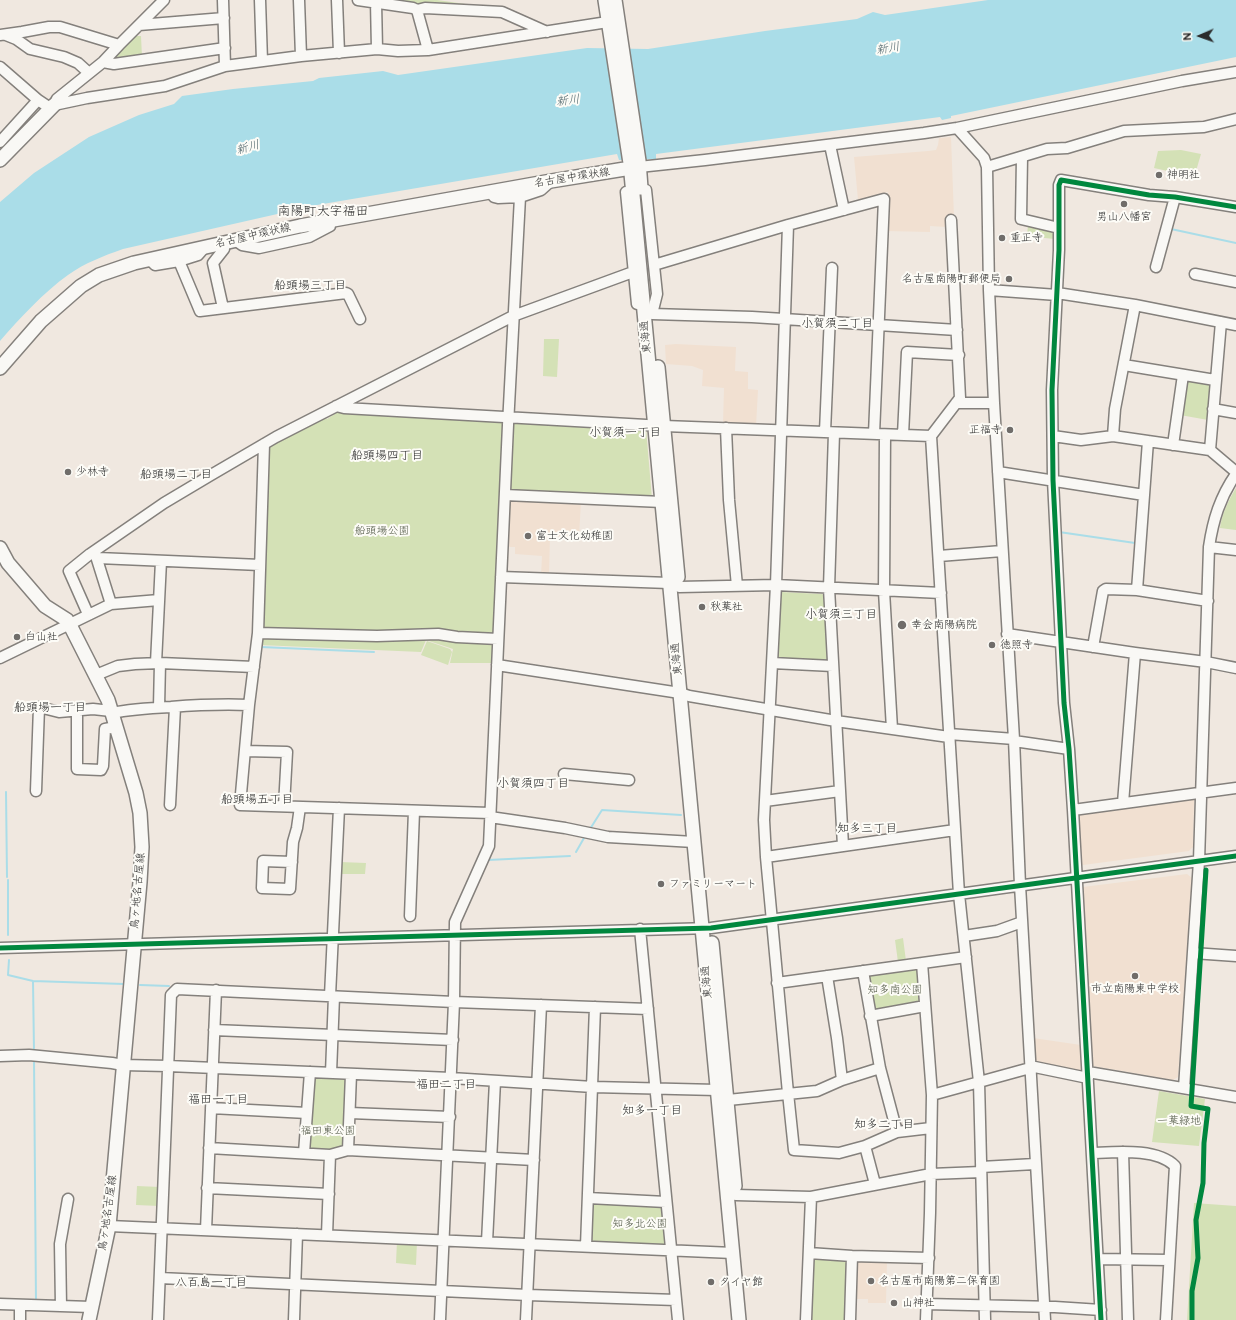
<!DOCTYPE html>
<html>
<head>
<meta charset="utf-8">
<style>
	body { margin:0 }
	#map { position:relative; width:1236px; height:1320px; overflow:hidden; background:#f0e8e0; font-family:"Balsamiq Sans",sans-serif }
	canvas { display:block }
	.north { position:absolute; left:1180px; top:16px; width:40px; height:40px; -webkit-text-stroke:3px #fdfcf7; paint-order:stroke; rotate:268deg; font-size:11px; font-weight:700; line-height:16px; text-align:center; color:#2b2b2b }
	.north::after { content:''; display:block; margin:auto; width:14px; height:18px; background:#2b2b2b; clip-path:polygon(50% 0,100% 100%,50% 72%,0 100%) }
</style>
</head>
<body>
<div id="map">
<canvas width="1236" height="1320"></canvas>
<div class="north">N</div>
</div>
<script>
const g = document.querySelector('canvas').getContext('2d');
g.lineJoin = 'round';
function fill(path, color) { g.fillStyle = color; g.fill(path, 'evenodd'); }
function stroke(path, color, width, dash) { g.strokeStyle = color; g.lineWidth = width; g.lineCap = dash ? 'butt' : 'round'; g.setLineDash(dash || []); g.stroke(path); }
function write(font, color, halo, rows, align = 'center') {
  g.font = font + ' "Balsamiq Sans","Klee One",sans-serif'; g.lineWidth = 4; g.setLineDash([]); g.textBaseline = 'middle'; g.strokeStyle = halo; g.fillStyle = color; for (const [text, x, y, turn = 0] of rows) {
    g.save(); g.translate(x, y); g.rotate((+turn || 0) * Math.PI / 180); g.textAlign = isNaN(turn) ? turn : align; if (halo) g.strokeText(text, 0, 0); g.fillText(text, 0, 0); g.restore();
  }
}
const built = new Path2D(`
	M951,137l3,80 -8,1v9l-16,-1v6l-45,-1 3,-39 -30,8 -4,-43 74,-6 8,-1 2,-5 1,-7z
	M676,344l60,3 -1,24 13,1v17l10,1 -2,36 -33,-2 1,-36 -22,-2 1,-16 -11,-4 -26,-2 -1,-19z
	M508,497l73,4 -2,36 -29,-1 -1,40h-8l1,-20 -27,-2v-7h-9z
	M1191,798l3,2 -1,47 -4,4 -106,14 -2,-2 -3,-47 1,-2z
	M1187,874l5,4 -14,199 -5,3 -80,-14 -4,-2 -9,-175 3,-2z
	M1033,1038l48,7 1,27 -48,-11z
	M858,1260h29l-1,43h-18v-4h-14l1,-36z`);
const green = new Path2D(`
	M387,0h50l64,9 -79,-6 -3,2z
	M132,36h9l1,21 -26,3 -3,-4z
	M1181,150l20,4 -5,17 -6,5 -36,-8 4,-17z
	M1028,225l26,5v9l-27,-3z
	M544,339h15l-2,38 -14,-1z
	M1187,378l23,4 1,3 -3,35 -28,-5z
	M341,410l305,18 6,71 -144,-5 -15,169h-43l3,-14 -27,-9 -5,12 -161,-7 8,-197 1,-2 56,-29 2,2z
	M1236,488v42l-16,-2c2,-14 8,-27 16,-40z
	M781,592l41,2 4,3 3,64h-52l-2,-3 4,-65z
	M427,641l23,8 2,3 -4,13 -27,-10z
	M340,862l26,1 -1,11h-25z
	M903,938l3,23 -8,1 -3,-22z
	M917,968l2,2 2,32 -48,9 -5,-34 3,-3z
	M315,1076l31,2 2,3 -3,66 -14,3 -21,-1 -1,-1 4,-70z
	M1159,1091l46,8 -6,47 -47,-4z
	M137,1186l23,1 -1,19 -23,-1z
	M593,1203l67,3 3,2 3,35 -2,2 -72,-4 -2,-2 1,-34z
	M1194,1203l42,3v114h-49z
	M397,1241l20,1 -1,23 -20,-2z
	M815,1257l31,2 2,3 -1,58h-37l2,-60z`);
const water = new Path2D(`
	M988,0h248v57l-285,59v2l-9,2 -2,-3 -284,37v5l-37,1 -2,-6 -300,51 -194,44c-20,7 -38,14 -55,26 -24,17 -49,44 -68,66v-139l34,-29 55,-36 50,-22 35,-11 8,-8 51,-7 80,-8 6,-3 64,-7 15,4 189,-27 61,1 117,-18 92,-12 16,-7 12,3z`);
const stream = new Path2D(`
	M1171,229l65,14
	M1059,532l76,11
	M261,647l113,5
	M6,792l1,85
	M590,829l12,-19 79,5
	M576,852l8,-14
	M488,860l82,-4
	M8,880v55
	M9,960l-1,15 25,6 91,3
	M33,981l1,70
	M140,985l29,1
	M34,1059l2,244`);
const minor = new Path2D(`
	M223,0l2,66
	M260,0l2,61
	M299,0l2,56
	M337,0l2,53
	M358,0l55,8 4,2 11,40
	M376,2l1,47
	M417,10l8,-2 77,4 45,20
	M139,25l85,-7
	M0,35l22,-3 27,-5h11l59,18
	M6,35l10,4 14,10 34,8 14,6 11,10
	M103,62l11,2 111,-16
	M0,67l38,33 12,8
	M54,105l33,-7 78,-12 60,-20 76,-10 76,-7 21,2 30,-1 186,-29
	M54,105l3,-6 46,-37 16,-17 45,-45
	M957,128l27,30 3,9 2,123 5,113 20,336 6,146 25,435
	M0,142l38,-42
	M830,145l14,65
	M1022,157l-1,62 38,9
	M639,167l66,-7 219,-27 33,-5 225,-47 54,-9
	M987,167l60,-18 20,-1 57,-17 80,-4 32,-8
	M645,190h1l11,104 -5,20 100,3 205,13
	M490,191l4,6 4,1 22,-1
	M627,192h-1l11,112
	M951,220l9,178 -29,38 28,458 20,188 6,238
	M788,225l-12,360 -12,235 2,37 22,236 6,57 45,3 26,-7 32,-14 -17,-64 -17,-97
	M235,240l7,5 17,3 50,-11 21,-11v-6
	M149,259l6,6 24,-4 21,50 146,-18 2,1 12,25
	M179,261l19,-6 7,-8
	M654,265l134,-40 96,-26 -10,235
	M1156,267l19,-70
	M1195,274l41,8
	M989,290l68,5
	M1057,293l78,12 101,20
	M223,308l-10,-45 11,-14v-6
	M1124,365l91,15
	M956,403h38
	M336,406l8,2 320,18 267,10
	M1213,409l23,4
	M726,428l3,72 8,86
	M825,432l7,-164
	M834,433l-5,155 14,258
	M885,435l-1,156 8,138
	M903,435l4,-83 52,3
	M1053,436l28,4 32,-4 97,14 26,22
	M1113,436l2,-27 20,-104
	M264,444l-6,189 -9,72 -9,100 250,8
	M1173,445l10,-70
	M1210,450l11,-128
	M998,472l146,23
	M505,495l157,7
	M1209,547l27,3
	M95,553l16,51
	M939,556l63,-5
	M98,558l162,7
	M501,577l168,6
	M679,587l97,-2 165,8
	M1137,590l71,11
	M88,614l-19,-43 21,-17 74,-51 47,-28 65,-38 237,-121 120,-44
	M258,633l119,3 61,-2 19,3 41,2
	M1007,634l128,19 71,9 30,6
	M1093,647l10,-56 3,-2 31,1 11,-149
	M0,658l111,-54 48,-4
	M156,663l5,-102
	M772,663l61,3
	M497,665l183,28 9,3 147,25 113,16
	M96,675l22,-9 17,-2 25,-1 94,4
	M159,707l1,-44
	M77,711v58l24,1 2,-4 2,-37 11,-2
	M112,713c19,-4 39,-5 59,-6 26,-2 52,-3 78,-2
	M949,734l65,5
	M1014,741l55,8
	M245,751l42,1 -3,54
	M564,774l65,6
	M36,791l3,-84 20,5 34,-3 18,2
	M765,801l75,-10
	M1123,803l12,-150
	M170,805l5,-98
	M1073,810l163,-22
	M490,817l75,11 43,9 86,5
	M766,857l189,-27
	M292,862l-29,-1 -1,27 28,1 3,-47 4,-14 3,-21
	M410,916l4,-105
	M640,929l38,391
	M964,936l33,-5 25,-9
	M0,948l711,-20 525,-72
	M1193,953l43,3
	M922,963l10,132 -2,118 -4,107
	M827,976l10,62 5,42
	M777,983l189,-26
	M330,996l9,-188
	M870,1016l55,-10
	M214,1030l239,10
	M0,1056l29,-1 83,8 11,2 45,1 283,12 142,9 124,3
	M1030,1066l58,12
	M1088,1072l148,25
	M331,1073l3,-77
	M1184,1088l15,-227 10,-314c4,-27 11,-50 27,-73
	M932,1095l98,-27
	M728,1100l89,-9 25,-11 38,-12
	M211,1108l96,5
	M350,1113l100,4
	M897,1132l34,-4
	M865,1146l10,38
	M209,1148l121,7 18,-5 186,10
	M348,1150l3,-76
	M1123,1152l5,168
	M304,1153l6,-81
	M1092,1153c25,-1 65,-5 83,13l-9,154
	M981,1167l54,-3
	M207,1188l122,6
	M736,1195l75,2 120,-23 50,-2
	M588,1198l78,4
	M109,1226l624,27
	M206,1230l10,-240
	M327,1235l3,-80
	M487,1242l8,-161
	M586,1246l9,-239
	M809,1253l43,3 77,2
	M1098,1259l71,1
	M160,1278l368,17 148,5
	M0,1304l91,3
	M926,1304l129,3 46,3
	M61,1306l-1,-62 8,-45
	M20,1320v-15
	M158,1320l13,-325 6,-6 277,13 194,7
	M294,1320l3,-86
	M440,1320l14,-318 1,-80 34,-76 19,-421 12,-228 21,-7 10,-9
	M526,1320l15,-315
	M806,1320l5,-123
	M850,1320l2,-64
	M1101,1320l-28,-510 -4,-61 -5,-46 -11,-223 -1,-90 7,-140v-65l2,-5 88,15 26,2 61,10`);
const major = new Path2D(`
	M605,0l25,163 109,1157
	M615,0l24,161 2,27
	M0,160l54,-55
	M658,367l20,210
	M0,368l41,-47 40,-35 18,-11 35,-12 166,-37 251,-45 86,-14
	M0,548l8,15 37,43 22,14 2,3 39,77 28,93 4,20 2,34 -2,35 -31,344 -20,94
	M712,943l23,243`);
const cycleway = new Path2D(`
	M0,948l711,-20 525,-72
	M1101,1320l-28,-510 -4,-61 -5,-46 -11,-223 -1,-90 7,-140v-65l2,-5 88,15 26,2 61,10
	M1192,1320v-29l6,-33 -2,-38 7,-37 1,-40 4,-34 -17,-3 15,-236`);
const markers = [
	[1159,175,4,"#706d6a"],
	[1124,204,4,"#706d6a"],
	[1002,238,4,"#706d6a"],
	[1009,279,4,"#706d6a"],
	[1010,430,4,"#706d6a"],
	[68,472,4,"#706d6a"],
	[528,536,4,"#706d6a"],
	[702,607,4,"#706d6a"],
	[902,625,5,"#706d6a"],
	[17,637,4,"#706d6a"],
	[992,645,4,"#706d6a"],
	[661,884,4,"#706d6a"],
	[1135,976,4,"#706d6a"],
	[871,1281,4,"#706d6a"],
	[711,1282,4,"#706d6a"],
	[894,1303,4,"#706d6a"]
];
const poiNames = [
	["神明社",1167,175],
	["男山八幡宮",1124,217,"center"],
	["重正寺",1010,238],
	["名古屋南陽町郵便局",1001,279,"right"],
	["正福寺",1002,430,"right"],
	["少林寺",76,472],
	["富士文化幼稚園",536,536],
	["秋葉社",710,607],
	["幸会南陽病院",911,625],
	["白山社",25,637],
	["徳照寺",1000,645],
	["ファミリーマート",669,884],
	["市立南陽東中学校",1135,989,"center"],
	["名古屋市南陽第二保育園",879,1281],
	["タイヤ館",719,1282],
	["山神社",902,1303]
];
const streetNames = [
	["名古屋中環状線",572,178,-9],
	["名古屋中環状線",253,236,-13],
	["東海通",646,337,-95],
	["東海通",677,659,-96],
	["鳥ヶ地名古屋線",138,891,-85],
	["東海通",707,982,-95],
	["鳥ヶ地名古屋線",108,1213,-82]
];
const parkNames = [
	["船頭場公園",382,531],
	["知多南公園",895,990],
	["一葉緑地",1179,1121],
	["福田東公園",328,1131],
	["知多北公園",640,1224]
];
const waterNames = [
	["新川",888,49,-10],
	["新川",568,101,-7],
	["新川",248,148,-16]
];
const neighbourhoodNames = [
	["船頭場三丁目",310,286],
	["小賀須二丁目",837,324],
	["小賀須一丁目",625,433],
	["船頭場四丁目",387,456],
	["船頭場二丁目",176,475],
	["小賀須三丁目",841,615],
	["船頭場一丁目",50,708],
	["小賀須四丁目",533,784],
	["船頭場五丁目",257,800],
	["知多三丁目",867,829],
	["福田二丁目",446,1085],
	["福田一丁目",218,1100],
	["知多一丁目",652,1111],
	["知多二丁目",884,1125],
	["八百島一丁目",211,1283]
];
const quarterNames = [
	["南陽町大字福田",323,212]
];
fill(built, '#f1e0d1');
fill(green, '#d4e1b6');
fill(water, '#aadde8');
stroke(stream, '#aadde8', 2);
stroke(minor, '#84807c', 13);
stroke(major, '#84807c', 16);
stroke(minor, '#f9f8f5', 10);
stroke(major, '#f9f8f5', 13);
stroke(cycleway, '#00873e', 5);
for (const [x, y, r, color] of markers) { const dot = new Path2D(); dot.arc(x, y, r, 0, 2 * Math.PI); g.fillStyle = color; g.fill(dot); stroke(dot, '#fdfcf7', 1.5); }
write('11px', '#2b2b2b', '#fdfcf7', poiNames, 'left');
write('11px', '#2b2b2b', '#fdfcf7', streetNames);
write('11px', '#505745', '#fdfcf7', parkNames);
write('italic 12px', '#485f65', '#fdfcf7', waterNames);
write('12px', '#2b2b2b', '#fdfcf7', neighbourhoodNames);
write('13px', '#2b2b2b', '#fdfcf7', quarterNames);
</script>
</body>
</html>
